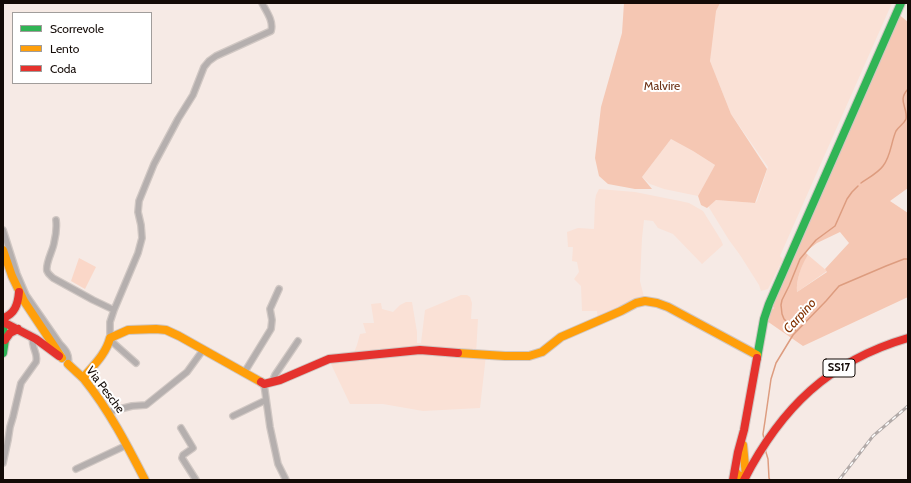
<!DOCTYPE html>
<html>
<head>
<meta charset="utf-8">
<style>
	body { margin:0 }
	#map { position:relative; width:911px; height:483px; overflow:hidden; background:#f6eae5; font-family:Cabin,sans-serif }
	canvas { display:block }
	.frame { position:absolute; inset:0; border:4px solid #130a06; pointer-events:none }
	.legend { position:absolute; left:12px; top:12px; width:140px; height:72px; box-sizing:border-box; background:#fff; border:1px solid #a19d9b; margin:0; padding:5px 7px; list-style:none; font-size:12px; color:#130a06 }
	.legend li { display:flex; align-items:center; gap:8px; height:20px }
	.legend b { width:20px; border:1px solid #a19d9b }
</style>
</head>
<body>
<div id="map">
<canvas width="911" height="483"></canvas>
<div class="frame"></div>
<ul class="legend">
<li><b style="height:5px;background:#30b455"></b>Scorrevole</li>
<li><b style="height:5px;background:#ff9f0a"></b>Lento</li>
<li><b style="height:5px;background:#e5322d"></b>Coda</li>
</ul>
</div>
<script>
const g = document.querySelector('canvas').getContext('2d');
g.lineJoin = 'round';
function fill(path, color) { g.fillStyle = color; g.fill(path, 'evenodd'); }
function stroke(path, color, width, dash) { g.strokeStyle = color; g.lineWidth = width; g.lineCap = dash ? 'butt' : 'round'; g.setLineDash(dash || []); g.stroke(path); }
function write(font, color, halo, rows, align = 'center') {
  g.font = font + ' Cabin,sans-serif'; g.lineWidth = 4; g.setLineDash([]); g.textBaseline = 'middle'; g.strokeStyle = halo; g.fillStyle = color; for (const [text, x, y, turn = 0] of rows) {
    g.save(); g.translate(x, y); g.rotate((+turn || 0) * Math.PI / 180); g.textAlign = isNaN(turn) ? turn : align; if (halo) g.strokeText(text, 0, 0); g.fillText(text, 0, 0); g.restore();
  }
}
const built = new Path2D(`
	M720,3h172l-112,253 3,3 -15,30 -7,2 -2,-6 -19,-30 -11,-15 -21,-34 8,-6 39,3 2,-2 11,-34 -37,-53 -21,-53 3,-45z
	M671,139l22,12 22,14 -17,31 -34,-7 -14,-5 -8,-7z
	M599,189l36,3 45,9 9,2 14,8 18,29 2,5 -21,19 -29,-30 -15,-6 -5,-7 -9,-1 -2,18 -2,43 5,20 -47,20 -1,-10h-15l-1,-25 -7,-7 5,-7 -2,-10 -5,-1 1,-14h-5l-1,-15 11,-4 16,1 1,-28 1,-6z
	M461,295h6l3,2 2,6 -1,16h7l-2,35 10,1 -6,53 -57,3 -40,-7h-33l-20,-42 23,-7 4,-10 3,-11 6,-1 -3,-10h11l-3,-19 10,-1 1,6 11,3 7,-7 6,-3h6l5,30v11h4l4,-33z`);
const green = new Path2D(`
	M808,255l19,16 -30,21c-1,-12 4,-27 11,-37z
	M79,258l17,9 -11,22 -14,-8z`);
const forest = new Path2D(`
	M624,3h96l-4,8 -6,50 21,53 36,55 -12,34 -39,-3 -9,8 -6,-3 -3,-9 17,-31 -22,-14 -22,-12 -29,38 10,12h-17l-27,-5 -9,-8 -4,-18 6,-51 21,-74z
	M897,13l11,9v166l-18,13 18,12v84l-105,49 -39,-27 2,-5 8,-6 -5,-4zM840,232l9,11 -24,26 2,3 -30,20c-1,-12 4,-26 11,-37l-3,-3 12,-9z`);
const stream = new Path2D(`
	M861,183c7,-5 17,-10 22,-17 8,-10 8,-24 13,-35 3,-5 8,-7 10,-12 2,-12 -9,-18 2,-30
	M796,331l-12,-12 -2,-5 -1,-9 1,-5 7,-14 11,-27 16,-19 19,-14 12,-27 5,-7 6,-6
	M764,439l-1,-5 2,-13 6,-42 5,-16 17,-28 33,-34 13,-15 47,-20 18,-7h4
	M765,449l3,10 1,19 1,2`);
const street = new Path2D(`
	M56,220c1,8 0,15 -2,23 -1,7 -9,21 -7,28 1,3 4,5 6,7l40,22 21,10
	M3,230l14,44 9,21 34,49c6,6 10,11 8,20
	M110,338v-16l4,-12 24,-57 4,-15 -1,-13 -3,-13 1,-11 15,-37 24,-45 15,-24 11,-28 5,-6 7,-5 55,-25c3,-10 -5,-20 -9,-28
	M110,340l26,23
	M244,373l27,-44 1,-9 -2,-11 9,-20
	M272,382l3,-7 23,-34
	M264,384l6,43 8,37 8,16
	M108,412l24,-6 14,-1 41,-33 16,-22
	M233,416l33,-16
	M181,428l12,20 -10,7 -1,3 14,22
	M3,463l5,-23 2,-13 3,-10 8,-34 15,-21c2,-8 -2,-10 -3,-18 -1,-2 0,-5 0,-7
	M76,469l51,-24`);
const fast = new Path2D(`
	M3,327l2,13 -2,13
	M757,358l7,-39 5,-15 132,-301`);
const slow = new Path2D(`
	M3,250l9,26 12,25 38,57
	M458,353l47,3h24l13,-4 19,-15 60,-26 15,-8 9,-2 12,2 11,4 89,48
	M68,364c5,5 11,10 16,15 25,31 43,66 61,101
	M83,378c10,-12 23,-24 27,-40l18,-8 28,-1 10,1 13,6 82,46
	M735,471l4,5h7l-3,-31`);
const jam = new Path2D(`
	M3,318c12,-4 15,-14 16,-26
	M3,322l33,17 23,17
	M5,340l5,-7 8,-4
	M261,382l3,2 16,-4 49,-21 91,-9 38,3
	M733,480l5,-28 6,-22 13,-72
	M744,480c37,-72 85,-119 164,-142`);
const rail = new Path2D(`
	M839,480l34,-44 35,-30`);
const shields = [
	[839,368,32]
];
const shieldNames = [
	["SS17",839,368]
];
const parkNames = [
	["Malvire",662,86]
];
const streetNames = [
	["Via Pesche",105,390,53]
];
const waterNames = [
	["Carpino",800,316,-48]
];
fill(built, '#fae1d6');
fill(green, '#fad7c8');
fill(forest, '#f5c7b3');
stroke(stream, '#dd9c7f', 1.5);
stroke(street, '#d0c7c3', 8);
stroke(fast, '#d0c7c3', 10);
stroke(slow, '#d0c7c3', 10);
stroke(jam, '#d0c7c3', 10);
stroke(street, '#b5afae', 5.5);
stroke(fast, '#30b455', 8);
stroke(slow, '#ff9f0a', 8);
stroke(jam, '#e5322d', 8);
stroke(rail, '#b2aaa8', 3);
stroke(rail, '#fff', 1.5, [4.5]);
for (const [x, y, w] of shields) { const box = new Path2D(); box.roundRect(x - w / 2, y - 9, w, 18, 3); g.fillStyle = '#fff'; g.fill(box); stroke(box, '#130a06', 1); }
write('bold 11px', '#130a06', null, shieldNames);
write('12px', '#6d3318', '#fff', parkNames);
write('12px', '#130a06', '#fff', streetNames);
write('italic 13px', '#823202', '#fff', waterNames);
</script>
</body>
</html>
